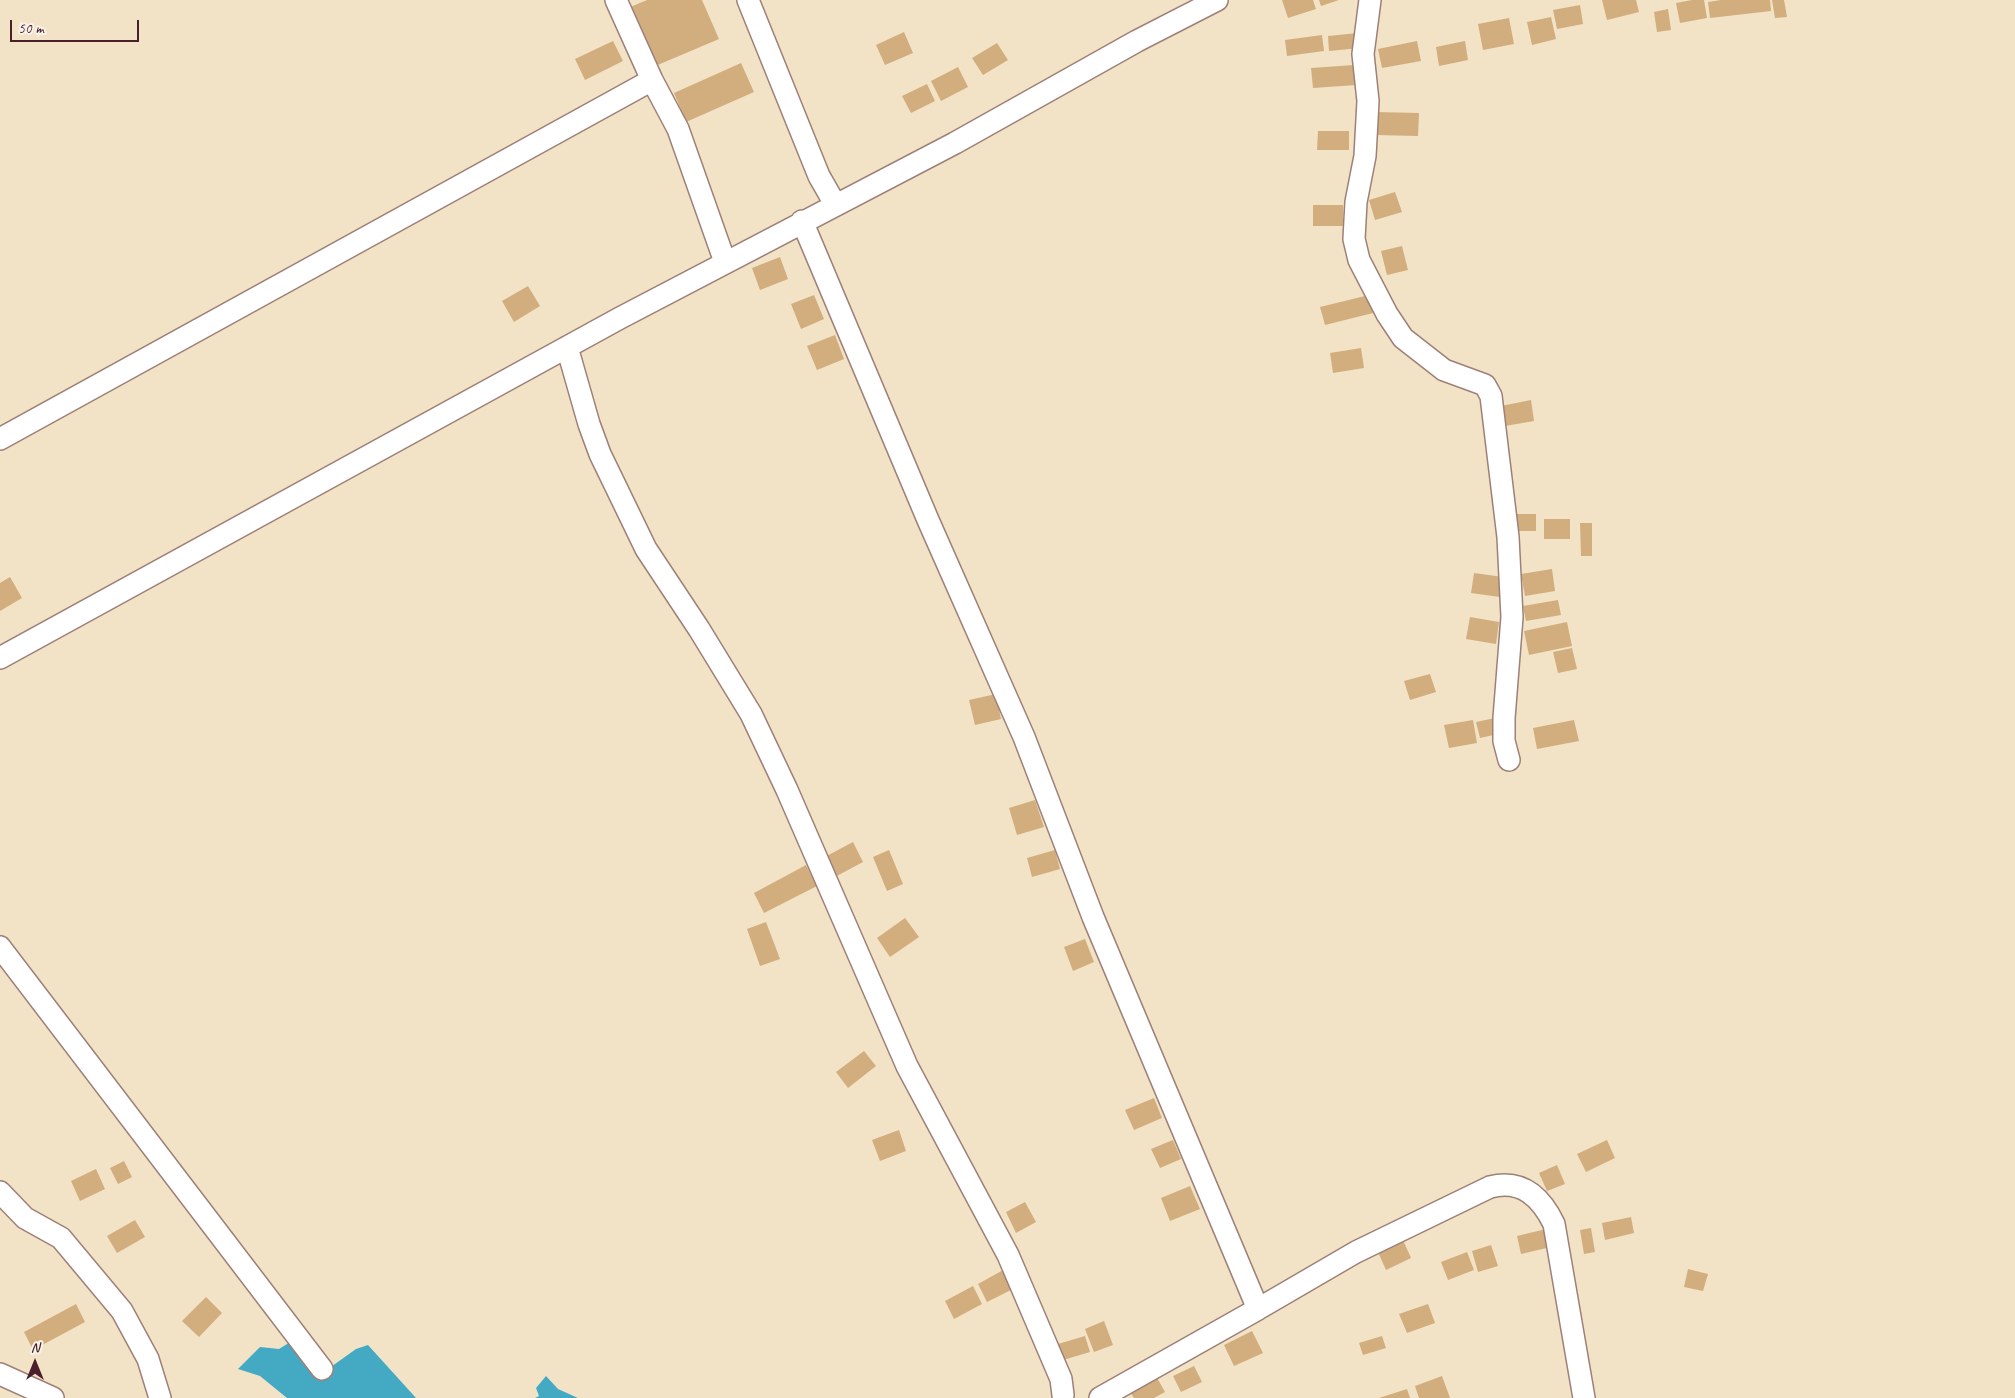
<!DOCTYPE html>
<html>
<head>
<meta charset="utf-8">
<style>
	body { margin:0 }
	#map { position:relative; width:2015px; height:1398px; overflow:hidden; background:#f2e2c6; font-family:Caveat,sans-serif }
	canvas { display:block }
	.north { position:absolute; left:10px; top:1338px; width:50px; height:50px; -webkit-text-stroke:4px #f7f3e8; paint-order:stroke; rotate:0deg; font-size:14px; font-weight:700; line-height:20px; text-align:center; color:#4a1f2b }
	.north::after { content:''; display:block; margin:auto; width:18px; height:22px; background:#4a1f2b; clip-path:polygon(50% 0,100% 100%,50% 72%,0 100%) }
	.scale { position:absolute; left:10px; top:20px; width:129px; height:22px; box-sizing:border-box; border:2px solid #4a1f2b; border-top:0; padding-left:6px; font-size:15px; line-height:18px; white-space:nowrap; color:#4a1f2b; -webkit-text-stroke:4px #f7f3e8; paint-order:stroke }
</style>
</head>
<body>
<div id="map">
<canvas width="2015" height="1398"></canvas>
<div class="north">N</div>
<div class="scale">50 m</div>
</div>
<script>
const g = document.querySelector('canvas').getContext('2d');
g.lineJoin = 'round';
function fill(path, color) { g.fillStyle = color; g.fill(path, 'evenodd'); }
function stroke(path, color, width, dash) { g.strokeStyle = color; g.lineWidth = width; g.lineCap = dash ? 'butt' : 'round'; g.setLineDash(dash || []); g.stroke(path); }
const water = new Path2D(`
	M292,1341l29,33 35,-25 12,-4 48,53h-129l-27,-22 -22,-7 22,-22 19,2z
	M546,1376l12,13 20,9h-43l4,-2 -3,-8z`);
const building = new Path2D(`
	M647,0h55l17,39 -66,28 -25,-59z
	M1282,0h31l3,9 -28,9z
	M1319,0h20l-18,6z
	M1602,0h34l3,12 -32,8z
	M1692,0h12l3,18 -27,5 -4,-20z
	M1721,0h49l1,11 -61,7 -2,-16z
	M1772,0h12l3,17 -12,1z
	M1580,5l3,19 -26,5 -4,-19z
	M1668,9l3,21 -14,2 -3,-20z
	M1551,17l5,22 -24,6 -5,-23z
	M1509,18l5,26 -31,6 -5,-26z
	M904,32l9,21 -28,12 -9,-20z
	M1358,33l2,15 -31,3 -1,-15z
	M1322,35l2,16 -37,5 -2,-16z
	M613,41l10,20 -38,19 -10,-21z
	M1417,41l4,20 -39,7 -4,-19z
	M1465,41l3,19 -29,6 -3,-19z
	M997,43l11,17 -25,15 -11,-17z
	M741,63l13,29 -68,30 -12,-29z
	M1354,65l2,20 -43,3 -2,-20z
	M958,67l10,20 -27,14 -10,-20z
	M927,84l8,17 -24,12 -9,-17z
	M1375,112l44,1 -1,23 -43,-1z
	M1318,131h31v19h-32z
	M1395,192l7,20 -27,8 -6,-20z
	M1313,205h30v21h-30z
	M1402,246l6,24 -21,5 -6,-24z
	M780,257l8,22 -28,11 -8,-22z
	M528,286l12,20 -26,16 -12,-21z
	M814,295l10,24 -23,10 -10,-25z
	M1369,295l4,18 -48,12 -5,-18z
	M835,335l9,24 -27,11 -10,-24z
	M1361,348l3,20 -31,5 -3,-20z
	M1531,400l3,21 -29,5 -4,-20z
	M1515,514h21v17h-21z
	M1544,519h26v20h-26z
	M1580,523h12v33h-11z
	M1552,569l3,22 -30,5 -4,-22z
	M1474,573l29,4 -3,20 -29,-4z
	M10,577l12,21 -22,13v-28z
	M1558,600l3,15 -35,6 -3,-15z
	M1470,617l29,5 -3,22 -30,-5z
	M1567,622l5,24 -43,9 -5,-24z
	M1572,648l5,21 -19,4 -5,-21z
	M1430,674l6,18 -26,8 -6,-19z
	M996,694l5,25 -26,6 -6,-25z
	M1495,718l3,16 -18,4 -4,-16z
	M1473,720l4,23 -28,5 -5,-23z
	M1574,720l5,21 -42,8 -4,-21z
	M1035,800l9,27 -27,8 -8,-27z
	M853,842l10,20 -30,16 -10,-20z
	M889,850l14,34 -16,7 -14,-34z
	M1055,850l5,19 -28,8 -5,-19z
	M806,865l11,21 -53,27 -10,-20z
	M905,918l14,19 -29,20 -13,-19z
	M766,922l14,37 -20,7 -13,-37z
	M1085,939l9,23 -21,9 -9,-24z
	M864,1051l12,15 -28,22 -12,-16z
	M1154,1098l8,20 -28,12 -9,-20z
	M899,1130l7,21 -26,10 -8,-21z
	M1173,1140l8,19 -21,9 -9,-19z
	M1607,1140l8,18 -29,14 -9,-18z
	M124,1161l8,16 -14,7 -8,-16z
	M1557,1165l8,19 -18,7 -8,-18z
	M96,1169l9,20 -25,12 -9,-20z
	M1190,1186l10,23 -30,12 -9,-23z
	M1025,1202l11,20 -20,11 -10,-21z
	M1631,1217l3,16 -29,7 -3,-17z
	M135,1220l10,17 -28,16 -10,-17z
	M1591,1228l4,24 -11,2 -4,-24z
	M1546,1229l5,18 -30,7 -4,-18z
	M1403,1240l8,18 -25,12 -8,-18z
	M1491,1245l7,21 -20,6 -6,-21z
	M1467,1252l7,18 -26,10 -7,-18z
	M1005,1269l10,19 -28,14 -9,-18z
	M1688,1269l20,5 -5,17 -19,-4z
	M973,1286l9,18 -28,15 -9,-18z
	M206,1297l16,16 -23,24 -17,-16z
	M76,1304l9,18 -52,28 -9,-18z
	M1428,1304l7,19 -28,10 -8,-19z
	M1104,1321l9,24 -19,7 -9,-23z
	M1252,1331l11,22 -29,13 -10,-21z
	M1085,1336l5,16 -27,8 -5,-16z
	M1382,1336l4,12 -23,7 -4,-12z
	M1194,1366l8,16 -21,10 -8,-16z
	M1155,1374l10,18 -11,6h-20l-6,-9z
	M1442,1376l8,22h-31l-4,-12z
	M1407,1389l3,9h-31z`);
const minor = new Path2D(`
	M616,0l36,80 26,49 47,133
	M748,0l71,176 16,28
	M1370,0l-7,54 5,47 -3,55 -9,46 -2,37 5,21 28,54 16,24 41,32 41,15 6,11 17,141 4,80 -8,101v23l5,19
	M802,221l126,299 96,217 69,180 165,392 98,-57 134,-65c32,-8 51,10 64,37l30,174
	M567,347l22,77 11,30 46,95 53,80 52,85 36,76 120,276 101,189 53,124 2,16
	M0,439l652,-359
	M0,658l620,-340 335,-175 182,-102 80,-41
	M0,947l322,422
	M0,1192l25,26 36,20 61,73 26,48 12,39
	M0,1374l53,24
	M1100,1398l158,-89`);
fill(water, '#44aac4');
fill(building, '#d2ae7e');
stroke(minor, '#9e8078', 24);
stroke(minor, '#fff', 21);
</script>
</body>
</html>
